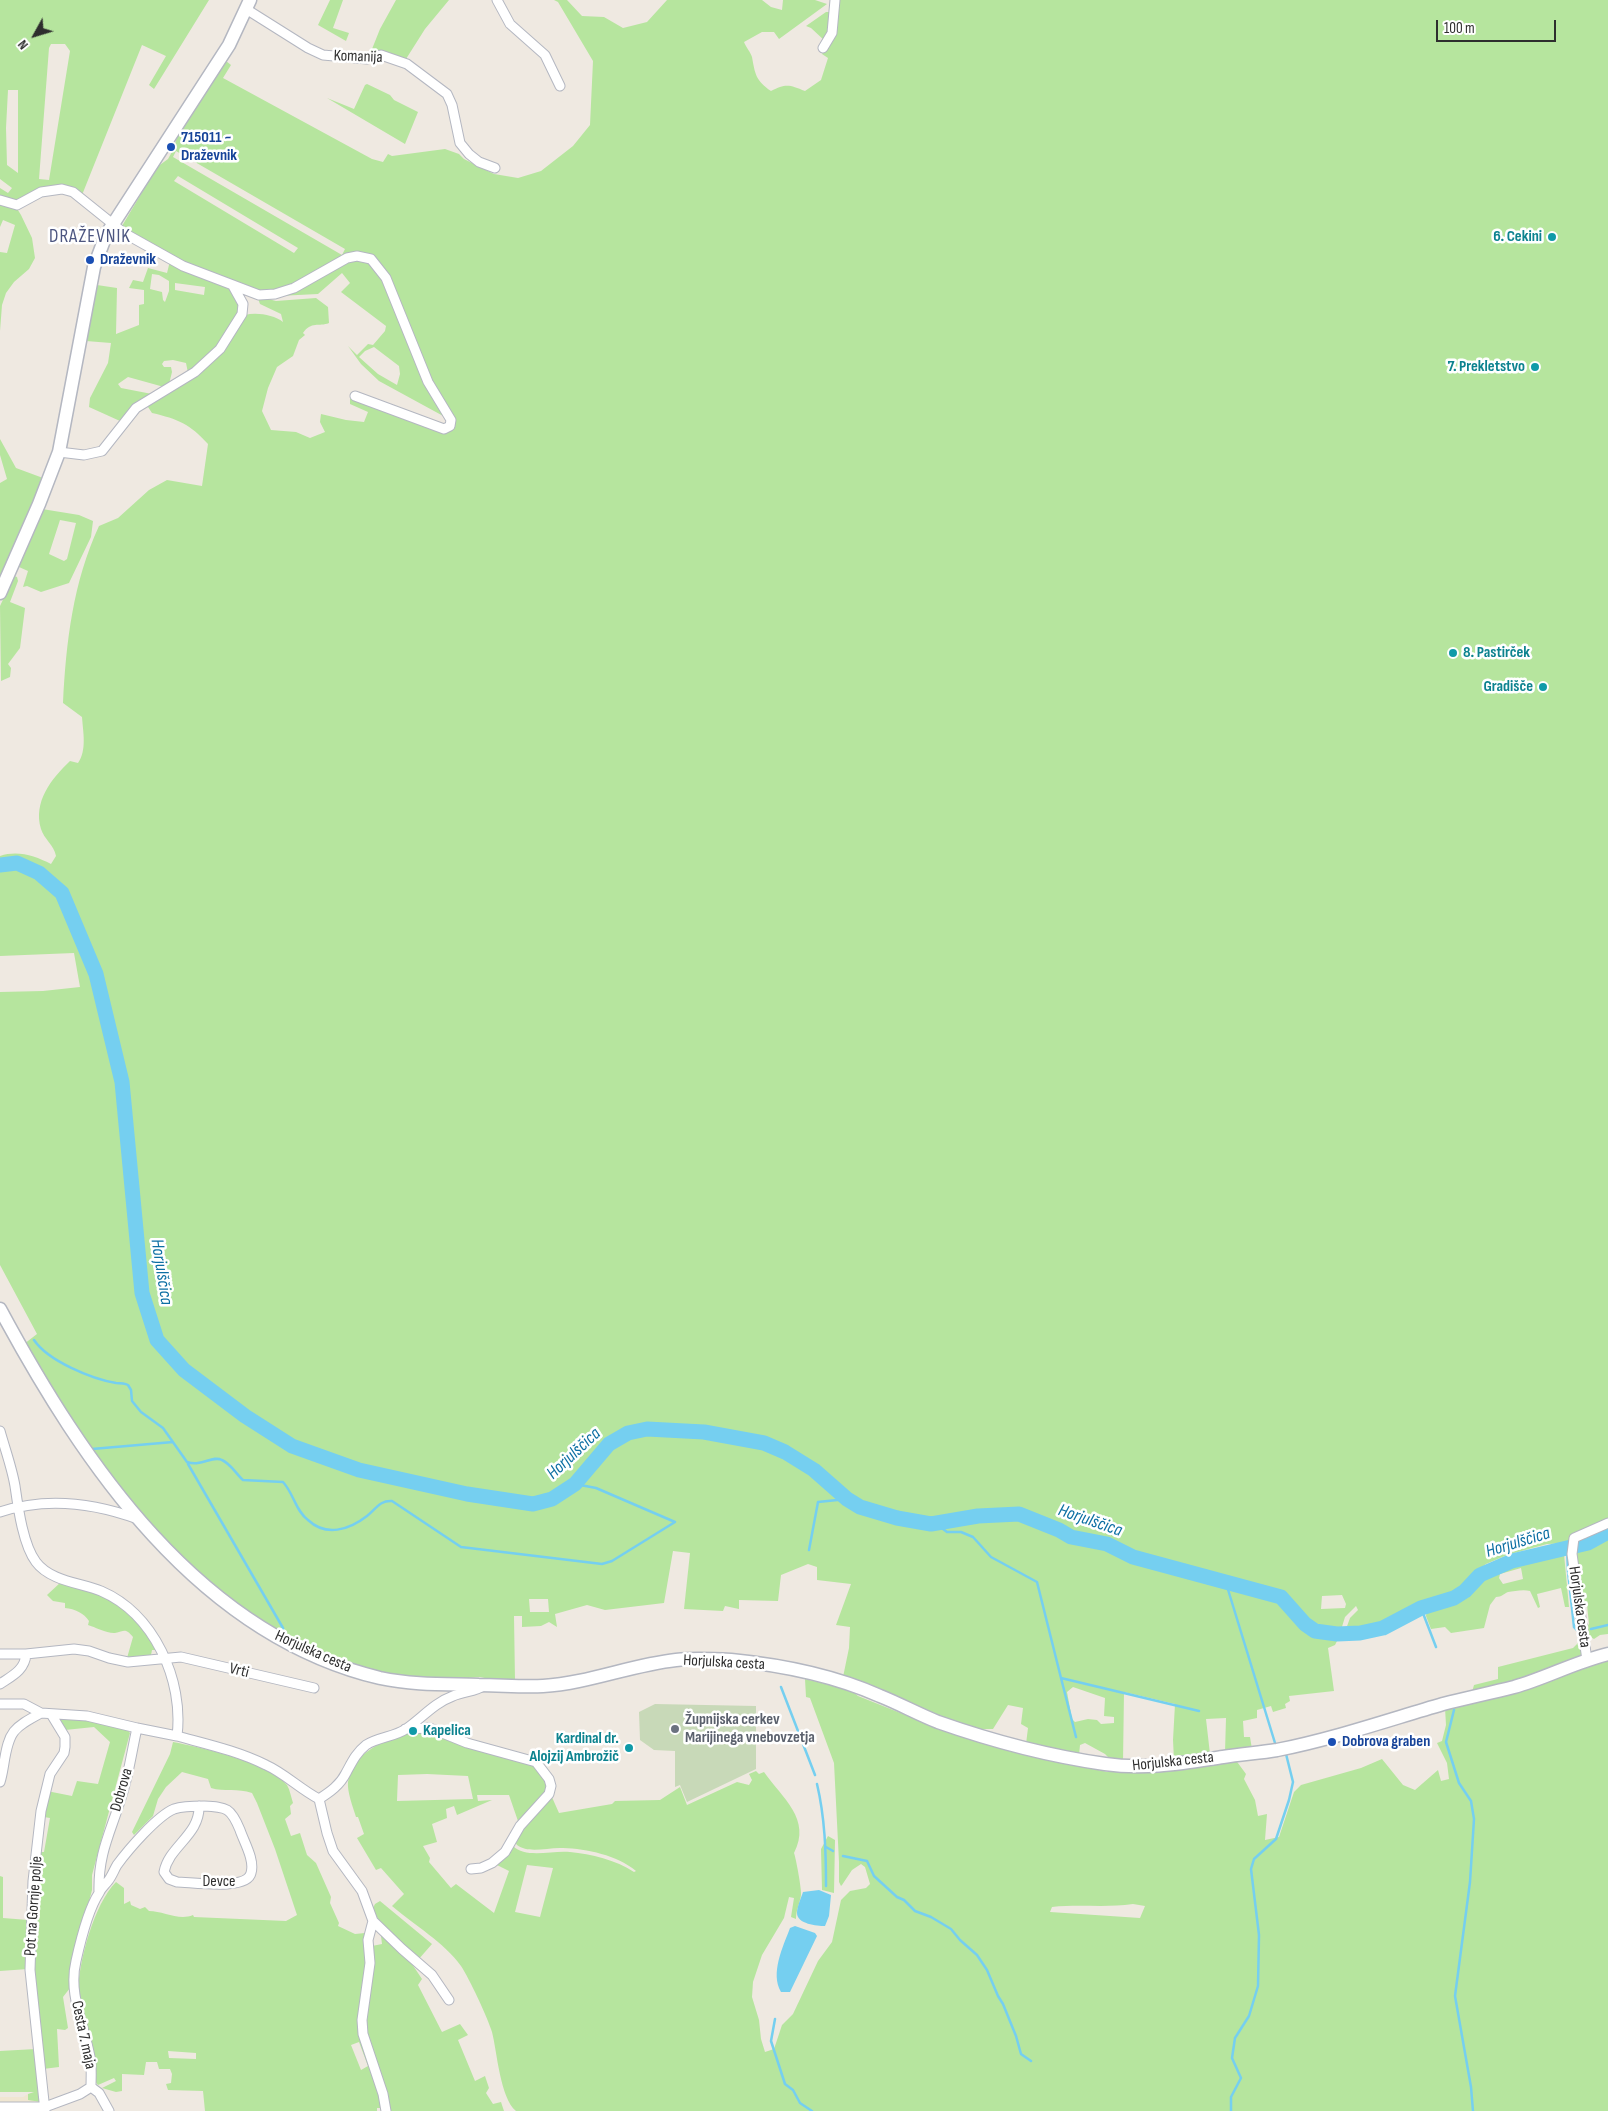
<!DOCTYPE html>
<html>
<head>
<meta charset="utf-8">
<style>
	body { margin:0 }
	#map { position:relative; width:1608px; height:2111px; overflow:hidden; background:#efe9e1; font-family:"Sofia Sans Condensed",sans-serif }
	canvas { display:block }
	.north { position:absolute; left:10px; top:10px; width:50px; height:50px; -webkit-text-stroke:4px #fff; paint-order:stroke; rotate:231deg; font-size:14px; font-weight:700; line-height:20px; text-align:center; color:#2e2e2e }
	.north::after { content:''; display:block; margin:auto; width:18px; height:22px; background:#2e2e2e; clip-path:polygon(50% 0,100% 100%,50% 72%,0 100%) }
	.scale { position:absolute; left:1436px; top:20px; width:120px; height:22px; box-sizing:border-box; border:2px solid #2e2e2e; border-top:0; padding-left:6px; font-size:15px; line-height:18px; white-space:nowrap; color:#2e2e2e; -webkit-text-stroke:4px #fff; paint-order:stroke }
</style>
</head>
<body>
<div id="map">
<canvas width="1608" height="2111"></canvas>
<div class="north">N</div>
<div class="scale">100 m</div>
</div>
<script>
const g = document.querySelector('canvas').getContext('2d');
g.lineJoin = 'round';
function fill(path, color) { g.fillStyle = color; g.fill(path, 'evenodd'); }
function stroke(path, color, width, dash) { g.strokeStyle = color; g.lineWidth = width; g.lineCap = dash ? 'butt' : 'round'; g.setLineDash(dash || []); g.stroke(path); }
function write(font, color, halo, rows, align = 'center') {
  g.font = font + ' "Sofia Sans Condensed",sans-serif'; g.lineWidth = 5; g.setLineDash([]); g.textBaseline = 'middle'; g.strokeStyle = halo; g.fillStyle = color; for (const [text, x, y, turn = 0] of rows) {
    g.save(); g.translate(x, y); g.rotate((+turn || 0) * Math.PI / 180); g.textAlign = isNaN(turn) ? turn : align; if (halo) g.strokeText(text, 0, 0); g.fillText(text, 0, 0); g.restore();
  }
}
const education = new Path2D(`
	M41,2092l2,19h-43v-14h23l5,-3z`);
const green = new Path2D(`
	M0,0h209l-55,89 -5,-4 17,-29 -24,-11 -60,150 -16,-8 -49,15 -17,-4v-10l8,5 4,-5 -12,-9zM51,44h14l5,7 -21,129 -10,-1 10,-131zM8,90h10v83l-11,-8 -1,-37z
	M330,0h13l-10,28 16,5 -3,8 -28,-16z
	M396,0h53l-24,29 -19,30 -36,-5 10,-25z
	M554,0h13l15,16 22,1 19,11 24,-6 20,-22h95l9,7 11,3 1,-10h32l12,4 -48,35 -5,-7h-12l-18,10c2,5 7,11 8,15 3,17 4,24 19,34 15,-8 19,-6 34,0l16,-11 7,-22 -6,-4 12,-20 4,-34h770v1634l-8,1 -6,4 -8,-5v-7l3,-3 -2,-19 -5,-4 -6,-44 1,-14 -30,1 -40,11 -21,9 -9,7 -13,19 -49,16 -31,20 -38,3 4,-11 8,-8 -2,-4 -11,11 -4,13c-36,-4 -36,-12 -58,-39 -7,-3 -14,-1 -21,3l22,10 20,23 7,4 9,4 19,2 -4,8 -7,3 6,43 -45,5 1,5 -5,3 1,4 -13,4 -2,-6 -14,4v8l-14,3 1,16h6l2,12 -27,3 1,-34 -20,1 4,35 -36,6 -1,-20 2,-36 -51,-12 -1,70 -11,-1 -7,-7 -20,-11 -5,2 -1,10 -53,-11 2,-16 -7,-4 2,-16 -15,-3 -15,24h-17l-45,-14 -88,-38 6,-29 1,-21 -14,-2 15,-41 -34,-4v-13l-9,-3 -27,11 -3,26 -39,-1v9l-14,-3 -2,5 -39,-2 6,-56 -17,-2 -9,52 -59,7 -18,-5 -32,9 2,13 -8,-5 -8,4 -19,1v-11h-8l1,65 -21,-1 -14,-3 -35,3 -55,-4 -61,-18 -60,-31 -63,-48 -34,-30 -83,-100 -65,-105 13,-10 -37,-69v-273l43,-1 37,-4 -6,-34 -74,3v-100c18,-6 35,0 51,8l5,-8c-2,-11 -12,-17 -15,-27 -8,-27 10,-50 29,-68l8,2c9,-13 5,-31 4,-46l-19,-14c3,-61 10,-121 36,-177l19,-8 31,-28 18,-10 35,6 6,-42c-18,-20 -30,-25 -56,-31l-6,-9 42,-31 -2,-10 -13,-3 -9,1 -2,3 2,3h7l1,5 -3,12 -5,3 -36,-10 -10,7 3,4 31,6 -32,27 -31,-14 1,-9 18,-35 3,-20 -25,-2 11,-56 20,3 -1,46 23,-9v-20l5,-1v-14l-15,-2 4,-8 10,2 5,-14 19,5 3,-12 63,30 12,24c12,-3 29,0 38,7l-2,-8 -21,-10 -3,-8 19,5 40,-3 12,9 1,16c-10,4 -18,-2 -26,10l2,2 -6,5 -6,16 -16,11 -9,21 -6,23 9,19 25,2 14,6 15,-6 -5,-10 1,-8 25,6 18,2 4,-10 -18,-8v-5l4,-1 98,32 3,-6 -2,-8 -23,-37 -27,-69 -38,-56c-31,14 -72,38 -107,38 -46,-19 -97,-34 -136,-66l35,-59 11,-8 5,-9 6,-19 47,-70 5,4 -8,13 149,81 11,3 5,-8 4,2 53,-7 14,5 5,5 30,15 24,4 23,-7 32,-25 17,-21 3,-64 -35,-59zM176,151l169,98 -3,6 -169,-98zM178,176l120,72 -4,5 -120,-72zM152,274l7,1 10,6v10l-4,11 -2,-2 -1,-8 -12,-3zM175,283l30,4 -1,8 -29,-5zM1342,1595l4,9 -1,4 -24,1 1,-13zM529,1599h19l1,13h-19zM1073,1687l32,11 -1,18 10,1v6l-13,1 -4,-4 -9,-1 -13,3 -3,-3 -5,-27z
	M826,12h4l2,8 -7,21 -14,-13 -5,-2z
	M367,84l23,11 4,5 24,12 -13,32 -78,-46 27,11 11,-24z
	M0,202l16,5 5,8 11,23 3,20 -6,11 -15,13 -8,11 -4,12 -2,26v-79l7,1 8,-28 -12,-5 -3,7z
	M364,259l13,8 68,150 -66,-36 -18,-17 -13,-18 9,9 11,-11 5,1 12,-14 1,-5 -45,-34 9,-9 -8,-10 -24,21 -40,2 73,-36zM374,347l25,19 1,8 -3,11 -19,-11 -19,-17 6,-6z
	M0,439l16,29 27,10 -43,107v-102l7,-4 -7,-24z
	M42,509l37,6 14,6 -2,16 -22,46 -28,9 -14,-6 -4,1 5,-16 -9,-4zM60,520l16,3 -9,36 -3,2 -15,-7z
	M14,576l3,1 1,4 -8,21 15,6 -5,40 -12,16 3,4 -1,9 -9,4 -1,-75z
	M1564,1554l5,53h-4l-4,-19 -24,6 3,13 -2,1 -8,-17c-6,-2 -16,0 -22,1 -5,2 -6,5 -12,5l-6,8 -6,23 -33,5 -6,-6 -14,2 -5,-13 1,-7 30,-10 13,-7c5,-24 74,-35 94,-38zM1521,1568l2,11 -20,5 -4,-6 1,-4z
	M61,1582l56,19 30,32 10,17h-5l-1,5 -24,3 6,-21c-8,-9 -8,-6 -18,-4 -7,1 -20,-6 -27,-8l1,-4c-5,-8 -14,-12 -24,-13v-5l-12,-2 -6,-6z
	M1578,1635h3l1,20 -60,25 -50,12 2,-7 24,-6v-12l75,-19 5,-5z
	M1608,1659v452h-1092c-16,-13 -19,-60 -24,-79 -4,-14 -23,-54 -31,-66 -17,-24 -47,-41 -69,-60l12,-12 -23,-26 -5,2 -19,-32 7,-4 -6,-17h-2c-3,-10 -9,-25 -8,-35 6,-35 47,-46 77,-53l93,29 24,12 6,20 -29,34 -10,-29h-32l1,6 14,-1 -35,15 -3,-9 -8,3 1,9 -15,6 5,18 -14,4 7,12 -1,4 22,26 5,-4 38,29 15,-42 -14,-7 18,-18c13,13 40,4 57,6 21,2 46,8 64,20l2,-1c-19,-16 -49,-22 -73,-23 -15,-1 -34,6 -46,-3l-2,-3 8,-16 28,-31 8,18 53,-9 3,-3 45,-1 20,-13 7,18 50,-23 12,3 3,-5 -3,-6 7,-3 3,3 5,-2c18,26 48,47 30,81 2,5 8,38 7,42 -1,8 -5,15 -5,24l-5,-2 3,-19 -5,-1 -5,21 -22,37 -9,27 -1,15 7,23 2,19 4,13 9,-3 8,-24 11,-11 25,-53 14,-19 9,-42 9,-9 16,-3 4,-4 -5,-17 -4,-3 -9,6 -10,15 -1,1 -2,-4v-20l-5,-99 -24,-65 -4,-1 -1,-18 46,11 7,6 50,20 123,40 77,16 28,-1 99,-12 11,15 -2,5 11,21 3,16 9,-2 -2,26 14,-3 15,-45 7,-7 60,-17 21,-9 21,26 12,5 23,-20 3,11 8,-2 -2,-16 -10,-20 5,-2 4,-16 -1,-17zM427,1774l41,2 5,23 -76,2 1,-26zM527,1865l26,3 -13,49 -25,-5zM1133,1904l12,2 -5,12 -90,-6 2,-5c27,-3 54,1 81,-3z
	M78,1717l49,12 3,4 -38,142v15l-13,51 -9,47 -7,9 5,31 -3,2 -8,-1 2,38 -16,2 -11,-99 4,-88 5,-30h3l6,-34 -6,-1 3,-26 25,5 5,-15 21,3 12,-42 -16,-15 -29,3 -6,-12z
	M173,1742c27,5 97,21 114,43 3,5 4,12 6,18l-3,3 1,8 -6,5 6,17 9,-3 7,22 9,8 15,34 -1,6 9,20 -1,3 17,8 10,-1 3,26 -8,54 24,98h-3l-1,-3h-3v3h-172l-2,-20 -35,-1 -2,-6 5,-1 1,-9 -2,-5h-11l-2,-7h-11l-2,13 -22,-1v17l-6,1 -14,-4 14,-7 -2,-3 -16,7 -4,-5 1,-15 -17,-74c1,-30 16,-87 38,-109l8,6v16l6,-3 1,4 9,4 5,-2 4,4c14,0 30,10 44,4l1,2 92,4 11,-6 -22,-66 -18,-46 -5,-10c-14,-5 -28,-1 -41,-5l-3,-9 -26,-7 -16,15 -8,12 -5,17 -19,19 -2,-3 38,-78zM359,2042l9,24 -7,4 -10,-25zM168,2051l28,2v6l-27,-1z
	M828,1836l7,4 -1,53 -12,-3 -1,-41z
	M0,1876l3,1v41l25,2v49l-28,2z
	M380,1901l52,43 -14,16c-17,-15 -37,-29 -45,-52l2,-4z
	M383,1934l29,30 10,15 -4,6 24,47 18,-8 8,11 -10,5 17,41 10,-5 4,12 -3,5 7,11 8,-2 3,9h-116l-23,-84 7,-81 10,-2 -1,-8z
	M36,2049l5,53 -13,-2v-6l6,-2h-34v-41z`);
const cemetery = new Path2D(`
	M655,1704l101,2v63l-69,33 -7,-17 -5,2v-36l-21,-1 -14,-10 -1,-28z`);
const water = new Path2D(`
	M819,1890l12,5 -2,21 -4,10c-8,0 -28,-2 -28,-13 0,-6 4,-15 6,-21z
	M795,1926l20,7 2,3 -27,56h-9c-11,-19 2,-45 9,-64z`);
const stream = new Path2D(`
	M34,1340c14,21 58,39 82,43 4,0 8,0 12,2l3,5 1,11 9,11 22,16 24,34c15,5 25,-7 35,-2 9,4 14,14 21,20l40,2c11,12 12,28 25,38 18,17 41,10 59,-4 9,-7 13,-16 25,-15l69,46 141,17 10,-3 63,-39 -79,-34 -21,-4
	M92,1449l81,-7
	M188,1464l95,164 1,6
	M935,1523l12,9h14l12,5 18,20 46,25 24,96 138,33
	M1567,1547l1,24 6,56 3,3
	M809,1550l9,-48 29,-3
	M1226,1583l49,160
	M1421,1608l15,39
	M1591,1629l17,-4
	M1061,1678l15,59
	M781,1687l34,88
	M1454,1710l-8,32 13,41 12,18 3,18 -4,63 -15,114 16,91 2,24
	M817,1784c8,34 9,68 9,102
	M826,1847l7,4
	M843,1856l24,5 7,15 23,21 7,3 11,11 16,6 20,12 9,11 17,15 10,15 11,26 5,8 13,32 5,18 10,7
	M775,2019l-4,22 14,43 8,6 7,13 12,8
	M1231,2111v-14l10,-19 -9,-20 3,-20 14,-22 9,-30 1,-51 -8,-66 3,-10 22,-20 13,-39 4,-18 -7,-28`);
const river = new Path2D(`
	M0,865l17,-2 22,10 23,20 34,81 26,108 20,211 15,47 27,30 61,46 47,30 67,24 108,24 66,10 19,-5 23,-15 34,-40 19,-11 19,-4 57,3 60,11 21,9 29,18 33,29 13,8 37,11 34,6 47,-8 41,-2 40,16 12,7 36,7 26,13 148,40 24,27 10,7 22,3 23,-1 23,-5 38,-20 33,-10 11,-7 15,-16 32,-14 76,-18 20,-11`);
const street = new Path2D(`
	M497,0l13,24 35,31 15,31
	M246,9l62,39 15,7 44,4 14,-4 26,9 40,30 5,11 8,38 9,11 10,8 16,6
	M823,48l9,-15 3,-33
	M0,200l17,5 24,-13 21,-3 11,3 51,41 59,33 76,29 16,-1 19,-6 53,-30 10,-2 14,3 15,19 42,104 23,38 -1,6 -6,3 -89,-33
	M59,452l25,3 18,-4 34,-43 59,-36 25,-23 22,-35 1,-10 -10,-18
	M0,1431c5,18 12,37 15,55 3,21 8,59 21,76 14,19 45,21 65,29 53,23 83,89 76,145 29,8 61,15 89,29 18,8 34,24 53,34 11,-7 21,-14 27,-26 6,-11 10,-20 20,-28 12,-8 28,-8 40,-16 16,-11 28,-26 47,-33 12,-5 22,-4 32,-11
	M0,1512c45,-15 94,-9 138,7
	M0,1654h26l48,-5 15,2 20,7 19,4 53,-5 133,31
	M1587,1660l-15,-106 2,-16 34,-15
	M0,1684c12,-8 25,-14 26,-30
	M0,1704h24l17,9 46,3 50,12
	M405,1729l25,-1 37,15 69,19 13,17 2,7 -2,8 -29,32 -15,26 -13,11 -11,5 -10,1
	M0,1782c2,-6 3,-13 4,-19 5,-32 9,-35 37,-50
	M319,1799l8,34 6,18 29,40 11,30 29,28 30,26 17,25
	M99,1892c-1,-40 12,-60 23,-97 7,-22 10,-45 15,-67l40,8
	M373,1921l-5,19 2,23 -8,57 1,14 20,60 3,17
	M91,2087l8,6 10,18
	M0,2107h45l35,-13 11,-7c0,-10 1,-20 -1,-30 -6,-33 -22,-63 -14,-96 4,-18 13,-53 23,-68 2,-5 6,-8 9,-12 4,-5 6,-11 9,-16 11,-15 40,-49 57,-56 9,-3 20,-3 30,-3 23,1 27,2 36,24 4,12 15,30 11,43 -4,18 -60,9 -74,9l-8,-3 -5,-7c5,-26 36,-37 35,-66
	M45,2111l-15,-141 3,-89 8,-70 9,-37 14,-21 1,-6v-10l-14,-23`);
const secondary = new Path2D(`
	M0,593l39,-89 20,-52 35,-185 12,-32 123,-190 21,-45
	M0,1309c83,154 198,326 380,369 33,7 65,6 99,7 21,0 42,2 64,1 46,-3 88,-21 133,-26 18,-2 37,-1 55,0 51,5 102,15 149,36 20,8 38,18 58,26 54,19 111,34 167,42 41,6 78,-1 118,-7 18,-3 36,-4 54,-7 56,-11 111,-30 166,-46 24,-6 47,-11 71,-17 32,-9 61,-25 94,-33`);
const markers = [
	[171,147,5,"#1a4fb4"],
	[1552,237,5,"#0f9aa8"],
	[90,260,5,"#1a4fb4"],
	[1535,367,5,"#0f9aa8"],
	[1453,653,5,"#0f9aa8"],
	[1543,687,5,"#0f9aa8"],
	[675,1729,5,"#6b7280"],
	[413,1731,5,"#0f9aa8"],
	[1332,1742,5,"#1a4fb4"],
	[629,1748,5,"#0f9aa8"]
];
const streetNames = [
	["Komanija",358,57,2],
	["Horjulska cesta",1579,1607,82],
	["Horjulska cesta",313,1652,24],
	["Horjulska cesta",724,1663,3],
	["Vrti",239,1671,14],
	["Horjulska cesta",1173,1762,-6],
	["Dobrova",122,1790,-74],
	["Devce",219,1882],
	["Pot na Gornje polje",34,1906,-86],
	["Cesta 7. maja",83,2035,78]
];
const transitNames = [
	["715011 ~",181,138],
	["Draževnik",181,156],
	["Draževnik",100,260],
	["Dobrova graben",1342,1742]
];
const cultureNames = [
	["6. Cekini",1542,237],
	["7. Prekletstvo",1525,367],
	["8. Pastirček",1463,653,"left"],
	["Gradišče",1533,687],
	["Kapelica",423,1731,"left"],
	["Kardinal dr.",619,1739],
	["Alojzij Ambrožič",619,1757]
];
const worshipNames = [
	["Župnijska cerkev",685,1720],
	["Marijinega vnebovzetja",685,1738]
];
const waterNames = [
	["Horjulščica",161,1272,81],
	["Horjulščica",574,1454,-43],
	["Horjulščica",1090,1521,19],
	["Horjulščica",1518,1543,-17]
];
const quarterNames = [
	["DRAŽEVNIK",90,237]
];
fill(education, '#f0e6d1');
fill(green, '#b6e59e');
fill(cemetery, '#c8d9b8');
fill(water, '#75cff0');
stroke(stream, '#75cff0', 2.5);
stroke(river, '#75cff0', 15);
stroke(street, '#b4b7c1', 11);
stroke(secondary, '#b4b7c1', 15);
stroke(street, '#fff', 9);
stroke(secondary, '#fff', 12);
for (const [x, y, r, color] of markers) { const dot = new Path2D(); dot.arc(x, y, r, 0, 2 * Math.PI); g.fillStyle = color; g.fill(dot); stroke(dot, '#fff', 2); }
write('16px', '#2e2e2e', '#fff', streetNames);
write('bold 16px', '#164399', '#fff', transitNames, 'left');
write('bold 16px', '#0d838f', '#fff', cultureNames, 'right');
write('bold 16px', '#5b616d', '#fff', worshipNames, 'left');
write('italic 18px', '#0d6fa3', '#fff', waterNames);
g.letterSpacing = '1px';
write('19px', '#4d5680', '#fff', quarterNames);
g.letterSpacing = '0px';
</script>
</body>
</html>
